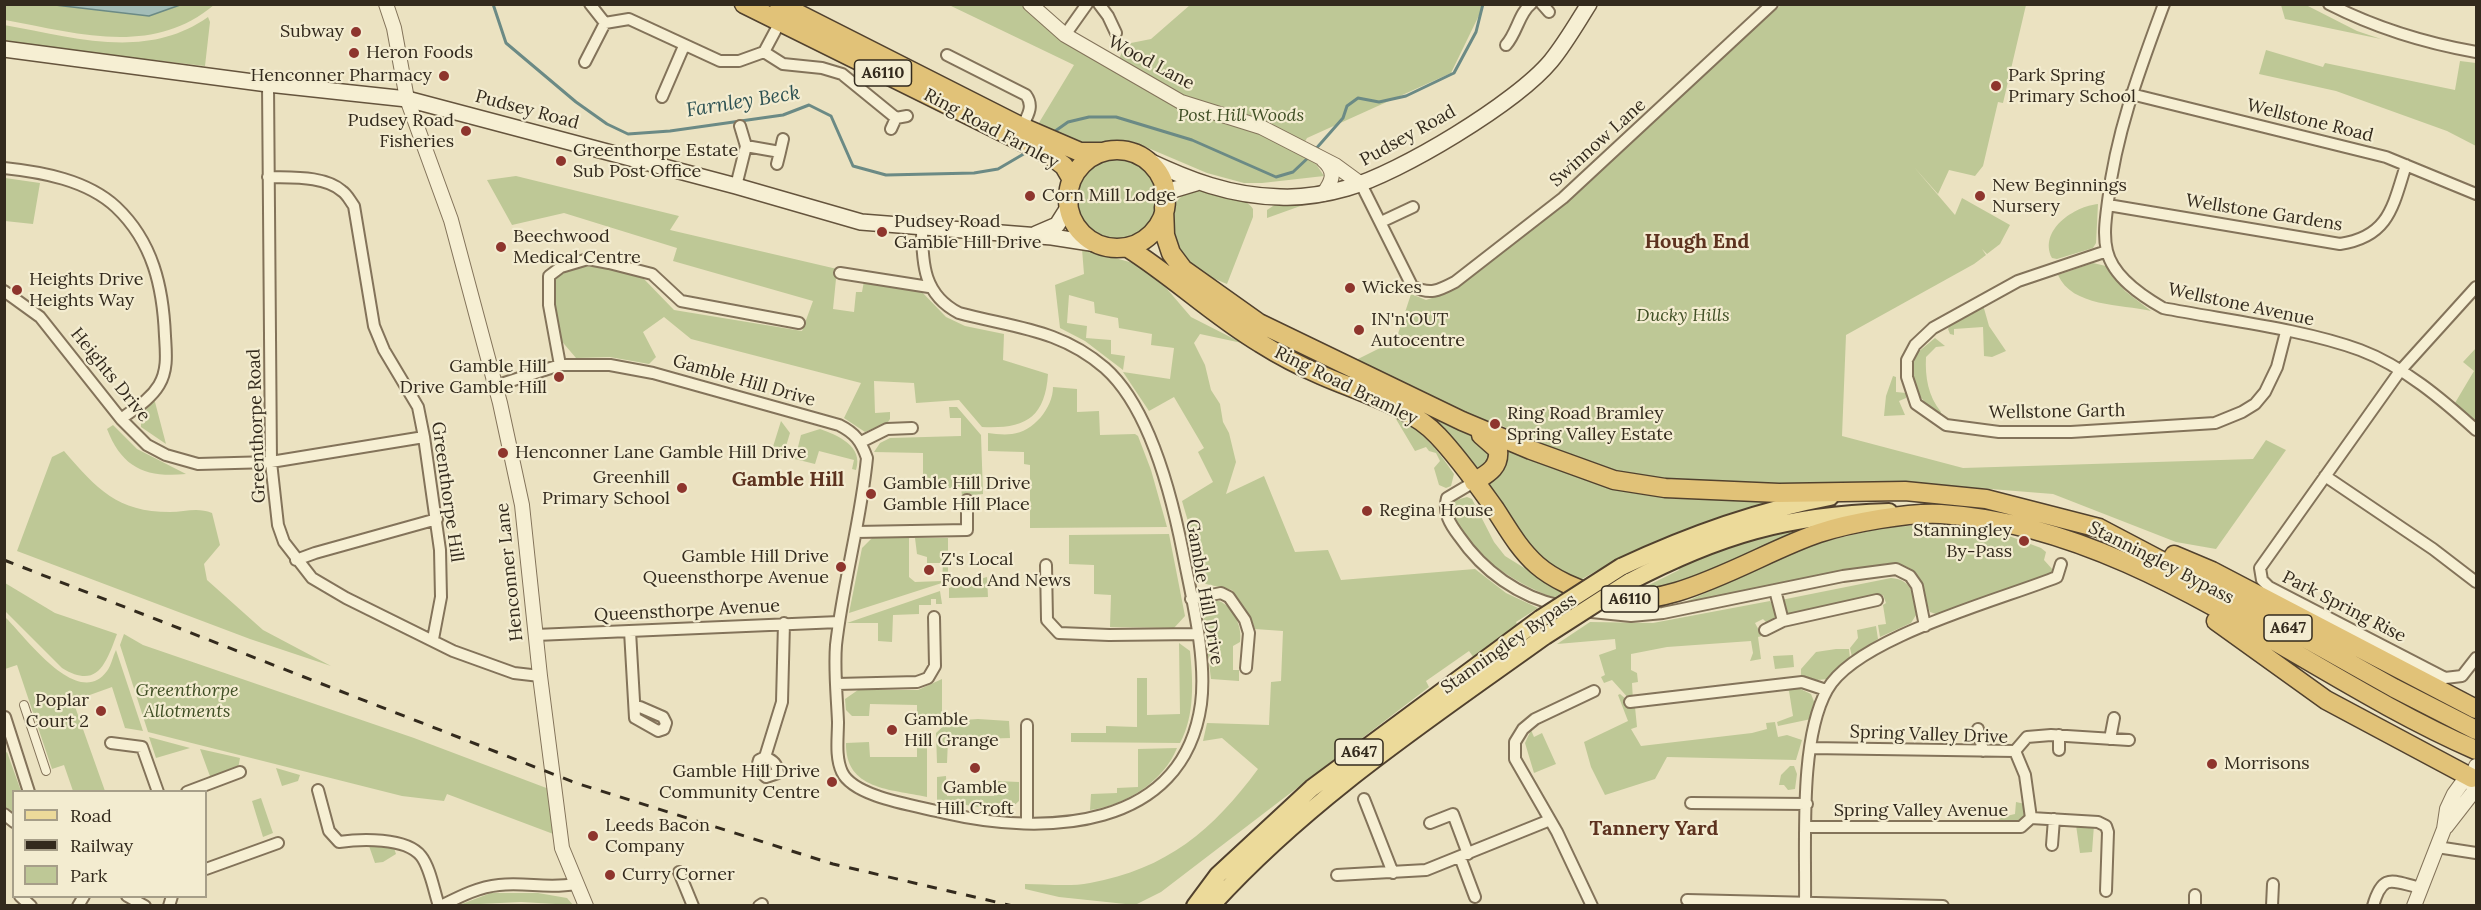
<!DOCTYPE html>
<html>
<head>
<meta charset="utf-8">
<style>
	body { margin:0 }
	#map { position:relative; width:2481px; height:910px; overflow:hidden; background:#ebe2c1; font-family:Lora,serif }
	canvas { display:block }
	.frame { position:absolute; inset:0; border:6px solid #332a1d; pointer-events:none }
	.legend { position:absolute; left:12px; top:790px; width:195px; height:108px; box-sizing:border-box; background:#f3ecd0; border:2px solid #a69e88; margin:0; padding:8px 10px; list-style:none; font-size:18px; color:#332a1d }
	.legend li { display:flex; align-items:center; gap:12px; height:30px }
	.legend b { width:30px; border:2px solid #a69e88 }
</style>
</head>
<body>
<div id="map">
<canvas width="2481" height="910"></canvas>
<div class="frame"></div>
<ul class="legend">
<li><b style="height:8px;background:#ecda9a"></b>Road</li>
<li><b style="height:8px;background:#332a1d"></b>Railway</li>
<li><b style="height:16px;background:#bec896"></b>Park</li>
</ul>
</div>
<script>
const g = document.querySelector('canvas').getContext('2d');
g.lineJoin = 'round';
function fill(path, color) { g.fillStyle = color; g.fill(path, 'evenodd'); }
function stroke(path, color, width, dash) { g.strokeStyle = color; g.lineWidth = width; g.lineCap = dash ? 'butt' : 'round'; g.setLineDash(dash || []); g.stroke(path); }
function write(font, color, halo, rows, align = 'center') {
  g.font = font + ' Lora,serif'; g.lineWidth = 4.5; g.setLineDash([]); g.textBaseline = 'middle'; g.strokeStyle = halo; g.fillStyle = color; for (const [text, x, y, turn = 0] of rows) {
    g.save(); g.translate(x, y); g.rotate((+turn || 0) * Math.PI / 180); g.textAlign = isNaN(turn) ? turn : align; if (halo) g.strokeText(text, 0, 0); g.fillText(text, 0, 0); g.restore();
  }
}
const green = new Path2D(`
	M4,5h51l94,11 31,-11h34c-62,52 -137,28 -209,15z
	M949,5h81l87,58 9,-19 25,-5 39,-34h294l-33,68 -144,65 -9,16 18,10 8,12 -62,7h-18l-37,-10 -73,-31 -22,-1 -27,6 -48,-21 37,-61z
	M1781,5h245l-23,98 -5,-1 -15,64 -8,10 -26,-6 -11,24 -24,-27 41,48 7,-17 48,27 -10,19 -13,10 -5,-5 4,6 -12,9 -128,71 -4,101 121,32 290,-9 13,-19 20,10 -70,99 -40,-7 -123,-48 -150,-12 -62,2 -64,6 -115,-9 -54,-12 -67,-23 -42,-22 -35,-10 -112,-52 44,-22 15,-46 15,6 15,-5 32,-20 91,-74z
	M2281,5h25l51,26 24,8 -96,-20z
	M208,17l2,5 -5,44 -200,-23 -1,-18c69,12 142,36 204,-8z
	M2266,50l57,17 2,-4 130,27 5,-29 16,2v83l-29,-15 -111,-40 -77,-17z
	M1077 199a42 42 0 1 1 84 0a42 42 0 1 1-84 0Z
	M516,176l163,40 -9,14 167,39 -4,40 21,3 2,-20h6l2,-11 56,9 26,27 19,9 39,8 -1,26 45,14c-3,45 -24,55 -66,53l-23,-27 -43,3 -2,-20 -40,-2 1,32 15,-1v7l-2,3 -23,10 -21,-14 17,-35 -170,-44 -27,-22 -21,15 13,25 -7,7 -39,-7 -34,1 -17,-20 -7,-45 4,-16 22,-11 31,1 33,10 32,33 128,21 11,-30 -140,-40 4,-13 -113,-35 -52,12 -25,-45z
	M5,178l35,5 -7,41 -28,-3z
	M1190,191c14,-2 57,5 63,18v8l-26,67c-11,-5 -26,-9 -35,-17 -21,-18 -33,-62 -2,-76z
	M1320,199l-53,19v-8l9,-6z
	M2098,204l-2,39 -3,5 -36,11 -5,-1c-14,-28 23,-52 46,-54z
	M1082,249l55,15 30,25 24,28 51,26 -42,-9 -6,9 11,22 6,25 9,14 3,18 6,11 7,29 -10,32 38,-18 31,76 33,-2 13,30 134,-11 31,24 32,15 -22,14 2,4 -44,32 -5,-7 -43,30 3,6 -268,205 -26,13 -76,-8 -34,-8v-5c21,0 45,3 65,-1 77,-14 123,-53 168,-114l-36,-31 -19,3 4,-18 62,2 2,-43 10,-1 2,-50 -28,-2 -5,-13 -18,-26 -26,-6 -7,-5 -2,-10h5l-20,-68 31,-19 -15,-30 6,-4 -30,-51 -25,14 -26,-39 47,7 4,-31 -23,-3 1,-11 -33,-6 -1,-10 -23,-5 -1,-11 -25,-7 -2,28 20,3 -1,12 25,2v14l14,2 -2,14 -38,-29 -25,-13 -5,-43 29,-11z
	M2093,263l13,3 19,25 26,20c-30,-7 -79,-4 -93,-36z
	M1983,305l6,21 17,25 -14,6 -8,-1 -1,-29 -29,2v6l-4,-1 -2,-5 3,-6z
	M1221,308l105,59 90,39 27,17 43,19 6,15 -15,17 -22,-27 -145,-82z
	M1935,338l10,8 -9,1 -10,10c-1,20 2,39 15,55l-2,3c-21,-15 -33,-36 -22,-62z
	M2476,348v82l-24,-22 22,-37 -11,-9z
	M1893,376l3,1v15l10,1v5l-7,3 6,14 -21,1 2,-20z
	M1053,387l24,2v23l22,-1 1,24 35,-1 3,2 13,34 16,57 -137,1v-63l-6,-1v-12l-36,-1v-18c7,1 16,2 24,1 21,-2 41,-26 41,-47z
	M154,401l1,1 11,42 -25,-17v-15z
	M949,407h8l24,28 2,59 -21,2 -1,-8h-38v-35l-49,-1 6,-9 10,-5 71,-2v-18h-11z
	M1393,414c28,15 43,34 61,60l-3,12 -5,2 -7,-3 -5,-17 6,-7 -4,-8 -7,-2 -3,-4 -11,4z
	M781,421l9,12 -7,23 -12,-3z
	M113,425l24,24 49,25c-40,4 -64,-6 -79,-45z
	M820,429c17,6 44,17 36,41l-4,-1 2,-9 -35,-9 -4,13 -20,-5 6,-24z
	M1498,442l106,44 32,7 39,6h88l-1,5c-65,18 -129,45 -187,79l-29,-18 -65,-82z
	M64,451c33,38 53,61 106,61 15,0 27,-5 42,1l8,32 -16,19 3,16 56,50 68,36 -81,-27 -233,-88 35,-94z
	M1467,497l5,2 22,43 11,14 58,36 -9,6c-43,-17 -86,-43 -104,-88l3,-9z
	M1829,520l-143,62 -55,12 48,-24 -2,-6 60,-23z
	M1920,525l73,5 48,18 5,4 -2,8 9,10 -2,4 -112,41 -9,-3c-11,-25 -3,-46 -41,-49l-211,42 32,-14 -1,-5 96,-40 77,-18z
	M1169,534l16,82 -11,12 -64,-1 1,-32 -17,-1v-29l-25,-1v-29z
	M873,537l36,1v39l6,5 27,-1 1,-18h-16v-6l-10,-3 -2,-16h33v43l-99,32 13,-65z
	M987,577l1,20 -39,1v-10z
	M1891,578c22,1 23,19 25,37l-5,8 -31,14 -2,-12 8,-1 -3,-19 3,-2 -3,-8 -91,21 -6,-1 -5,-15z
	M5,583l50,30 62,21c-11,29 -19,56 -55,34l-57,-57z
	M940,591l2,13h-6v-5h-5v6h-12v9l-26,1 -1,27 -14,-1v-18h-31z
	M1216,600c16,4 27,26 24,42l-7,4v24h6v11l-28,-2 -8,-64 7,-14z
	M1770,601l5,8v10l-7,5 -5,-5 -8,4 7,13 -4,1 3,22 -11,2 3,-8 -2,-12 -84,6 -36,7v16l6,3 1,9 -6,1 1,18h-2l-19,-21 -8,3 -3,-6 4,-2 -6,-20 17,-6 -1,-10 -58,5 33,-22 63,1z
	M5,617c19,18 73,94 102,54 4,-5 6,-15 9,-21l27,81 -18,-3 -13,-41 -39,14 32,90h-32l-9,-26 -12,4 -35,-104 -12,4z
	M1876,626l2,13 -26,18 -2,-9 8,-10 -1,-8z
	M124,634l19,11 271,93 135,51 7,46 -109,-41 -3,7 -42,-5 -254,-64 -28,-87z
	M1179,643l11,8c3,30 5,64 -10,92l-109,-1v-9h35v-7l31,1v-49h10v37l33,-1z
	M1836,649h13l1,9 -22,21 -11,1 -16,-5v-6l15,-17z
	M1793,655l1,12 -19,2 -2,-13z
	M942,679v40l-6,6h-19v-20l-47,-1 -1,12h-17l-6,-6 -1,-11 13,-9h60z
	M1796,687l15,7 4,10 -4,15 -33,7 -1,-4 16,-6 -4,-25 -10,-1z
	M1620,694l15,13 2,20 -6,2 10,17 111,-13 15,-4 -1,-6 9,-1 3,15 9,-2 15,5 -6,20 -129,-3 -12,22 -50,16 -14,-28 -7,-25 44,-21 -10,-26z
	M978,719l31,2 1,17 -62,2 -1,23h-10l-1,-30 13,-12z
	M1531,730l3,7 8,-4 14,31 -22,9 -9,-30z
	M149,737l41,11 -34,10z
	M917,739h10v58c-36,-8 -82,-7 -81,-54l23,-1 1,15h47z
	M1177,748c-13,33 -52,58 -87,62l1,-16 26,-1v-5l21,-1v-38z
	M200,749l40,9 -2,11 -27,10z
	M7,752l14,39 -7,1 -1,24 -8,-10 -1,-52z
	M1790,766h4l3,8 -2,15 -7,1 -4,-5h-5l2,-10z
	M276,768l24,7 -2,6 -16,5z
	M946,776l1,20h47l3,-15 22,1v19l-12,11 -70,-12v-23z
	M261,798l12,35 -10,4 -11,-36z
	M2016,802l9,2 2,9 -4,8 -27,1 6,-5 13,-3z
	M2076,825h18l-2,27 -12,1z
	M371,844l23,4 2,6 -13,8 -8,1 -6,-17z
	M491,893h47l29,5 6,7 -52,-3 -62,3z`);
const water = new Path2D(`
	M55,5h125l-31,11z`);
const stream = new Path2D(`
	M493,4l13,39 70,59 31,22 21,10 42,-3 113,-16 26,-10 22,11 22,50 33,9 88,-2 24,-4 29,-17
	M1051,134l17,-12 21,-5h27l76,23 84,37 17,-5 17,-16
	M1314,151l29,-33 4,-12 11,-8 21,4 27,-6 48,-23 22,-41 7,-28`);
const pedestrian = new Path2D(`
	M24,705l22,66`);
const minor = new Path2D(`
	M590,4l15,19 24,-4 91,42h19l25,-9 16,-30
	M1099,4l9,12 8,17
	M1542,4l7,8
	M2164,4c-24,65 -48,128 -56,197 -2,16 -5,34 -1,50 6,26 35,45 56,57 61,12 140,21 197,42 43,16 83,50 116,80
	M2329,4c47,24 96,39 147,48
	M1065,35l22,-31
	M1506,45c11,-12 13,-32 25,-41
	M764,52l19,12 39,4 20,6 54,44 11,-2
	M947,55l79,40c8,11 2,20 -4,32
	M585,62l20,-39
	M268,84l3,378 7,63 6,17 28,36 34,20 107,53 61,22 26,3
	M2131,94l255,63 90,37
	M662,97l22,-51
	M891,129l5,-11
	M746,146l34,6 -3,12
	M780,152l3,-13
	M4,168c38,4 83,12 112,39 37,35 47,80 49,129 1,17 3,34 -6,49 -9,15 -25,24 -38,34
	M268,177c21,1 56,-2 74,14 5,3 8,10 12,15l20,120 10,24 34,57 6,30 16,113 1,47 -8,42
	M1361,184l51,102c18,9 26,5 43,-4l108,-84 209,-194
	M736,186l10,-40 -6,-20
	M2108,205l232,39c49,-7 53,-38 66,-79
	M1381,222l32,-15
	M2107,251l-89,30 -85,47 -18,17 -8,15v17l9,27 30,21 53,7h72l144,-9 27,-11 13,-8 10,-12 12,-25 9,-35
	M840,273l89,14
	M2476,287l-76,84 -140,197 2,12 7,7 176,91 17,-2 14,-18
	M4,291l36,26 81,102 26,26 19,10 32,9 73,-2 153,-25
	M560,365l-11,-60v-29l12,-9 27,-8 21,4 43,11 29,27 118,22
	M495,386l65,-21h50l43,8 186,52c16,8 22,16 28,33 -6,63 -24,124 -31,187 -2,25 1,52 2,77 0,16 -3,35 4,50 12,26 77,34 103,41 99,23 238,18 256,-109 6,-46 -9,-105 -18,-151 -11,-56 -33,-145 -78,-185 -45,-39 -90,-40 -146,-55 -35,-18 -37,-48 -37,-85
	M861,442l26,-13 25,-1
	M2325,476l108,73 43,33
	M1474,482l-27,16c-4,15 3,26 12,38 24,35 60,61 102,70
	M856,532l111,-2v-30
	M296,560l19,-7 122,-34
	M1046,565l1,55 12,13 50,2 87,-1
	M1775,590l8,31 94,-21
	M1191,599l30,-6 8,4 16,23 4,13 -3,35
	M1582,611l49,5 32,-3 180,-37 53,-7 14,7 7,10 8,40
	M1765,630l18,-9
	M630,631l5,87 23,13 6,-2 2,-6 -3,-6 -23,-10 -5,1
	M536,635l303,-13
	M837,684l80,-2 11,-4 7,-12 -1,-49
	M1630,702l172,-20 24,8
	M5,717l24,75
	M1978,729l5,22
	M2110,739l4,-21
	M111,743l31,4 16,45
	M1810,748l205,3 10,24 6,43
	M2059,750v-15
	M2015,751l12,-14 24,-2 78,5
	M765,757c9,4 12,7 13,16l-12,4c-6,-5 -10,-9 -7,-17l6,-3 17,-55 2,-79
	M318,790l11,41 10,11c21,-3 67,-5 82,14 9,11 13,35 18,50
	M187,792l53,-20
	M1364,799l29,74
	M1691,803l116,1
	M4,814l10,8
	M2031,818l67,4 8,4 2,6 -2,59
	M1027,822v-97
	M1430,823l23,-9 15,40
	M1807,827h214l10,-9
	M2052,845l2,-26
	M2437,847l39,6
	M1460,857l15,40
	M206,869l72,-26
	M679,872l14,34
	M1337,875l89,-5 124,-50
	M2195,895v11
	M20,896l11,10
	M127,896l18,10
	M1687,900l256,6
	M1805,902c1,-59 -6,-162 22,-212 28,-52 173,-90 230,-113l4,-13
	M78,906l6,-10
	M169,906l3,-10
	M441,906c18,-9 37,-19 58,-21 26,-3 49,4 76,-1
	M759,906l3,-2
	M1592,906l-35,-74 -42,-73v-17l8,-13 12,-10 59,-28
	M2272,906l1,-22
	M2373,906c10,-35 20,-24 48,-18`);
const tertiary = new Path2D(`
	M386,4l8,24 13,71 44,121 49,183 22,102 18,171 22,172 24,58
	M1030,4l35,31 116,67 80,25 74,38 26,19
	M1323,194c9,-12 14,-22 0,-34
	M2446,827l28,-36 -2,-13 4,-12
	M2414,906l30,-77 3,-20 7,-15 8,-11 14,-5`);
const secondary = new Path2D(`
	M4,49l264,35 139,15 329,87 125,36 191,15 45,7
	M1145,159c44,21 85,37 135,38 22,1 46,-3 67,-9 53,-15 169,-85 204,-127 14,-17 26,-38 38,-57
	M1166,192l30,-9
	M1036,234l21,-9 12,-19`);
const primary = new Path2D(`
	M1621,567c68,-32 135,-56 209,-70
	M1629,582c90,-47 158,-67 260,-70
	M1195,906l23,-31 94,-87 228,-169
	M1211,906c97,-107 217,-186 334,-270`);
const trunk = new Path2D(`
	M744,4l307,152 13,10 7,12
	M779,4l243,123 58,25h22
	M1068 199a49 49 0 1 1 98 0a49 49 0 1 1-98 0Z
	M1164,207l1,28 6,18 12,16 76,54 203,98 69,29 83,30 51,8 114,5 126,-2 81,8 113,29 154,81 141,79 82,42
	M1128,248c46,29 85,67 132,95 19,12 40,23 61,32 36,16 91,32 117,61 21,22 39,48 57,73 13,20 24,40 42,56 16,14 41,25 62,31 68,20 156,-42 220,-63 31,-10 90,-21 122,-19 196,12 360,160 535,236
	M1474,482c13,-8 26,-14 24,-32l-17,-15
	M2174,555l38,16 264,138
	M2216,621l110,79 146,78`);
const rail = new Path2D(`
	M4,560l572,223 257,81 180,42`);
const primaryBridge = new Path2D(`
	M1540,619l81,-52
	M1545,636l84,-54`);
const markers = [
	[356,32,6,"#8e352d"],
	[354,53,6,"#8e352d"],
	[444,76,6,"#8e352d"],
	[1996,86,6,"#8e352d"],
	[466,131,6,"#8e352d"],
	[561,161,6,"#8e352d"],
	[1030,196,6,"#8e352d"],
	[1980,196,6,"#8e352d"],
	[882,232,6,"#8e352d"],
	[501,247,6,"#8e352d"],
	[1350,288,6,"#8e352d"],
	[17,290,6,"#8e352d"],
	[1359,330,6,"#8e352d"],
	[559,377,6,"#8e352d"],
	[1495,424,6,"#8e352d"],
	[503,453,6,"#8e352d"],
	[682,488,6,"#8e352d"],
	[871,494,6,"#8e352d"],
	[1367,511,6,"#8e352d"],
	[2024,541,6,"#8e352d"],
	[841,567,6,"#8e352d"],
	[929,570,6,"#8e352d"],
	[101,711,6,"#8e352d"],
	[892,730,6,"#8e352d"],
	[2212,764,6,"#8e352d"],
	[975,768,6,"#8e352d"],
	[832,782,6,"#8e352d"],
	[593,836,6,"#8e352d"],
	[610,875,6,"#8e352d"]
];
const shields = [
	[883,73,57],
	[1630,599,57],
	[2288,628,48],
	[1359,752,48]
];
const shieldNames = [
	["A6110",883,73],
	["A6110",1630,599],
	["A647",2288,628],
	["A647",1359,752]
];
const poiNames = [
	["Subway",344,32,"right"],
	["Heron Foods",366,53],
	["Henconner Pharmacy",432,76,"right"],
	["Park Spring",2008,76],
	["Primary School",2008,97],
	["Pudsey Road",454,121,"right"],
	["Fisheries",454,142,"right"],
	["Greenthorpe Estate",573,151],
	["Sub Post Office",573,172],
	["New Beginnings",1992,186],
	["Nursery",1992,207],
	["Corn Mill Lodge",1042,196],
	["Pudsey Road",894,222],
	["Gamble Hill Drive",894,243],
	["Beechwood",513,237],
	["Medical Centre",513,258],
	["Heights Drive",29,280],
	["Heights Way",29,301],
	["Wickes",1362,288],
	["IN'n'OUT",1371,320],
	["Autocentre",1371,341],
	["Gamble Hill",547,367,"right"],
	["Drive Gamble Hill",547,388,"right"],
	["Ring Road Bramley",1507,414],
	["Spring Valley Estate",1507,435],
	["Henconner Lane Gamble Hill Drive",515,453],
	["Greenhill",670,478,"right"],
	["Primary School",670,499,"right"],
	["Gamble Hill Drive",883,484],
	["Gamble Hill Place",883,505],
	["Regina House",1379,511],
	["Stanningley",2012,531,"right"],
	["By-Pass",2012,552,"right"],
	["Gamble Hill Drive",829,557,"right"],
	["Queensthorpe Avenue",829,578,"right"],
	["Z's Local",941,560],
	["Food And News",941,581],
	["Poplar",89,701,"right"],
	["Court 2",89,722,"right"],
	["Gamble",904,720],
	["Hill Grange",904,741],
	["Morrisons",2224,764],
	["Gamble Hill Drive",820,772,"right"],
	["Community Centre",820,793,"right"],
	["Gamble",975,788,"center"],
	["Hill Croft",975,809,"center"],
	["Leeds Bacon",605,826],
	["Company",605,847],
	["Curry Corner",622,875]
];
const streetNames = [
	["Wood Lane",1151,63,28],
	["Pudsey Road",527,110,15],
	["Wellstone Road",2310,121,14],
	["Ring Road Farnley",991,129,28],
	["Pudsey Road",1408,136,-29],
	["Swinnow Lane",1598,143,-42],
	["Wellstone Gardens",2264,213,9],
	["Wellstone Avenue",2241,305,12],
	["Heights Drive",110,375,51],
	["Gamble Hill Drive",744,381,16],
	["Ring Road Bramley",1346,386,26],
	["Wellstone Garth",2057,412,-1],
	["Greenthorpe Road",257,426,-92],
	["Greenthorpe Hill",447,492,82],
	["Stanningley Bypass",2161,563,27],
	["Henconner Lane",510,572,-96],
	["Gamble Hill Drive",1204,592,80],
	["Park Spring Rise",2344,607,27],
	["Queensthorpe Avenue",687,611,-3],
	["Stanningley Bypass",1509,644,-35],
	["Spring Valley Drive",1929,735,2],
	["Spring Valley Avenue",1921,811]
];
const parkNames = [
	["Post Hill Woods",1241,116],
	["Ducky Hills",1683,316],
	["Greenthorpe",187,691],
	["Allotments",187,712]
];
const waterNames = [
	["Farnley Beck",743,102,-9]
];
const neighbourhoodNames = [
	["Hough End",1697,242],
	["Gamble Hill",788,480],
	["Tannery Yard",1654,829]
];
fill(green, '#bec896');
fill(water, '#a3bdb8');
stroke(water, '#6b8a85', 1.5);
stroke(stream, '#6b8a85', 3);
stroke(pedestrian, '#83735a', 10);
stroke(minor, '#83735a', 14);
stroke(tertiary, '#83735a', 16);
stroke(secondary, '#65543d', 18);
stroke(primary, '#51412e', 20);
stroke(trunk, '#51412e', 21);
stroke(pedestrian, '#f6efd3', 8);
stroke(minor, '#f6efd3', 10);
stroke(tertiary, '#f6efd3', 14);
stroke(secondary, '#f6efd3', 15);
stroke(primary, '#ecda9a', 16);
stroke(trunk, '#e1c278', 18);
stroke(rail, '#332a1d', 3, [10, 10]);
stroke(primaryBridge, '#51412e', 20, []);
stroke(primaryBridge, '#ecda9a', 16);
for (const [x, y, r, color] of markers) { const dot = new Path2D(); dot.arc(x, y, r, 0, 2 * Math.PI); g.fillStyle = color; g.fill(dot); stroke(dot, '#f3ecd0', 2); }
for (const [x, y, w] of shields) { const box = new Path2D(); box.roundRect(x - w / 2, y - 13, w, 26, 4.5); g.fillStyle = '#f3ecd0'; g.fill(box); stroke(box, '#332a1d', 1.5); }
write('bold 16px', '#332a1d', null, shieldNames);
write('18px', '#332a1d', '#f3ecd0', poiNames, 'left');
write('18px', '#332a1d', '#f3ecd0', streetNames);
write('italic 18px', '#404f25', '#f3ecd0', parkNames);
write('italic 20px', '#2d5152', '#f3ecd0', waterNames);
write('bold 20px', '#5d321f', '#f3ecd0', neighbourhoodNames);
</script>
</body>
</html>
